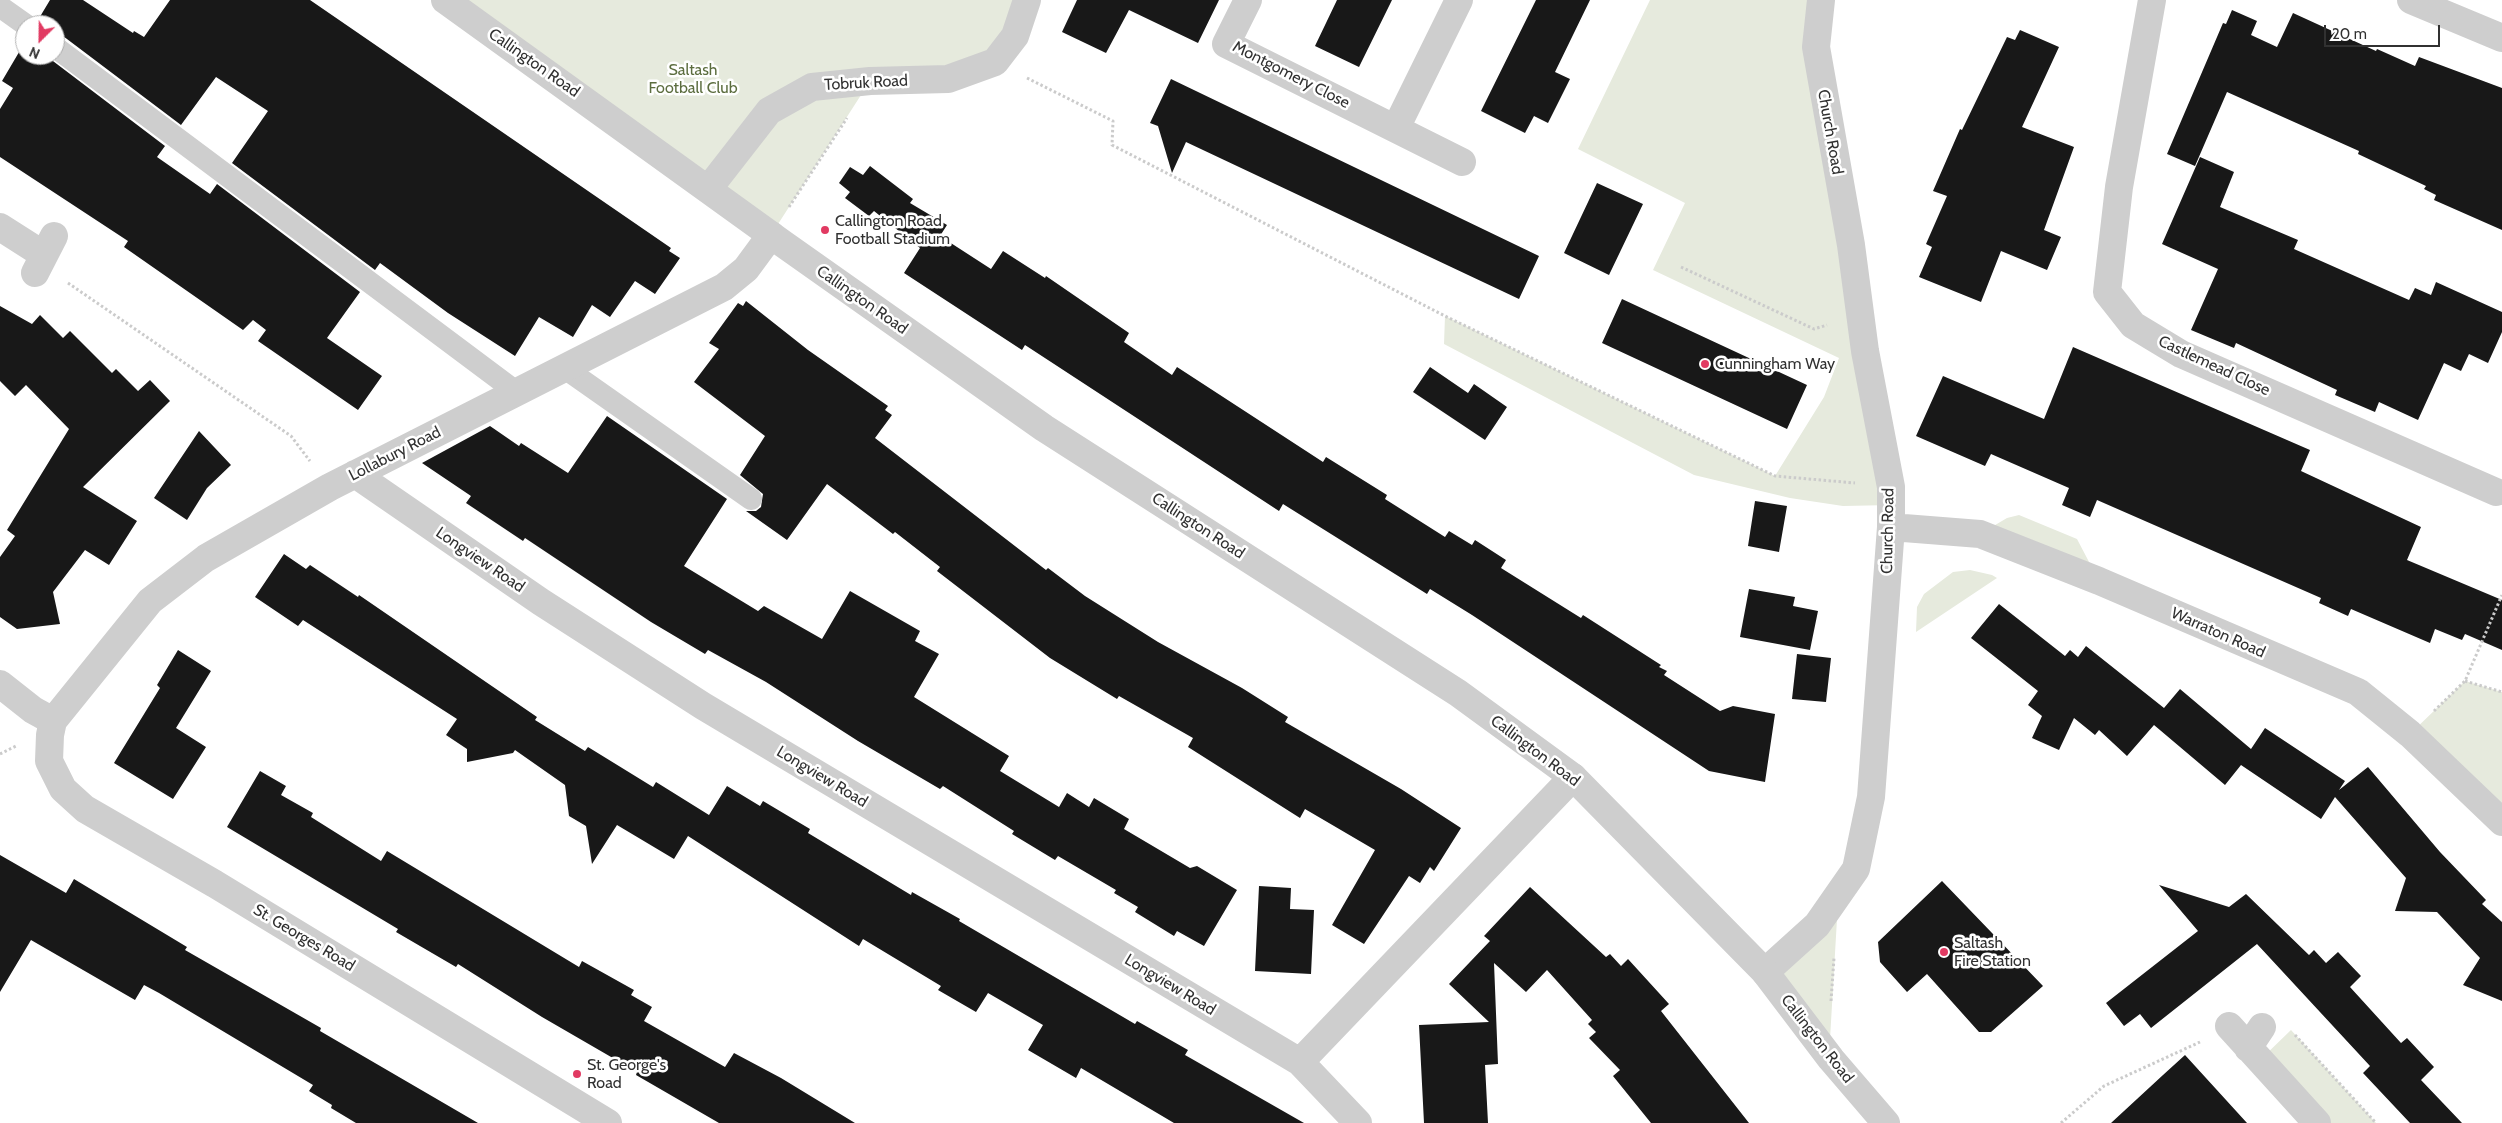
<!DOCTYPE html>
<html>
<head>
<meta charset="utf-8">
<style>
	body { margin:0 }
	#map { position:relative; width:2502px; height:1123px; overflow:hidden; background:#fff; font-family:Cabin,sans-serif }
	canvas { display:block }
	.north { position:absolute; left:15px; top:15px; width:50px; height:50px; box-sizing:border-box; background:#fff; border:1px solid #adadad; border-radius:50%; rotate:203deg; font-size:14px; font-weight:700; line-height:20px; text-align:center; color:#313131 }
	.north::after { content:''; display:block; margin:auto; width:18px; height:22px; background:#e13a62; clip-path:polygon(50% 0,100% 100%,50% 72%,0 100%) }
	.scale { position:absolute; left:2324px; top:25px; width:116px; height:22px; box-sizing:border-box; border:2px solid #313131; border-top:0; padding-left:6px; font-size:15px; line-height:18px; white-space:nowrap; color:#313131; -webkit-text-stroke:4px #fff; paint-order:stroke }
</style>
</head>
<body>
<div id="map">
<canvas width="2502" height="1123"></canvas>
<div class="north">N</div>
<div class="scale">20 m</div>
</div>
<script>
const g = document.querySelector('canvas').getContext('2d');
g.lineJoin = 'round';
function fill(path, color) { g.fillStyle = color; g.fill(path, 'evenodd'); }
function stroke(path, color, width, dash) { g.strokeStyle = color; g.lineWidth = width; g.lineCap = dash ? 'butt' : 'round'; g.setLineDash(dash || []); g.stroke(path); }
function write(font, color, halo, rows, align = 'center') {
  g.font = font + ' Cabin,sans-serif'; g.lineWidth = 5; g.setLineDash([]); g.textBaseline = 'middle'; g.strokeStyle = halo; g.fillStyle = color; for (const [text, x, y, turn = 0] of rows) {
    g.save(); g.translate(x, y); g.rotate((+turn || 0) * Math.PI / 180); g.textAlign = isNaN(turn) ? turn : align; if (halo) g.strokeText(text, 0, 0); g.fillText(text, 0, 0); g.restore();
  }
}
const green = new Path2D(`
	M446,0h580l-31,62 -125,19 -99,154z
	M1650,0h171l71,505 -49,1 -53,-8 -96,-23 -250,-131 1,-28 330,160 49,-79 15,-39 -186,-88 32,-67 -107,-54z
	M2019,515l58,24 22,42 -119,-47 27,-16z
	M1970,570l22,5 5,3 -81,54 1,-25 7,-13 29,-22z
	M2465,681l37,11v130l-92,-88z
	M1837,919l-7,120 -65,-67z
	M2291,1030l85,93h-59l-58,-62z`);
const building = new Path2D(`
	M50,0h33l50,33 1,-2 10,6 26,-37h140l361,248 -2,3 11,7 -25,36 -20,-13 -25,36 -18,-12 -19,32 -34,-20 -24,39 -67,-43 -68,-50 -5,7 -143,-107 36,-52 -52,-34 -35,48 -118,-89 -8,-2v-9h-16l-1,-5z
	M1077,0h142l-21,43 -69,-33 -23,43 -44,-21z
	M1337,0h55l-33,67 -44,-21z
	M1536,0h54l-35,72 15,7 -22,44 -14,-7 -9,17 -44,-22z
	M2232,10l25,11 -6,14 26,12 16,-34 83,38 1,-2 38,17 4,-9 83,31v142l-68,-30 2,-5 -12,-6 2,-3 -68,-32 1,-3 -132,-59 -32,74 -28,-12 56,-131 3,1z
	M2020,30l39,17 -37,80 52,20 -30,83 17,7 -14,33 -46,-19 -20,51 -62,-25 13,-30 -6,-3 21,-48 -14,-5 27,-62 2,1 45,-93 8,3z
	M25,42v13h20l120,91 -8,11 53,37 7,-10 143,108 -33,46 55,38 -24,34 -100,-69 8,-11 -13,-10 -10,10 -119,-83 4,-6 -128,-84v-48l13,-21 -11,-7z
	M1171,79l368,177 -20,43 -333,-157 -14,31 -14,-47 -8,-3z
	M2200,157l34,15 -14,35 78,33 -4,9 115,51 6,-12 16,7 5,-13 66,30v20l-14,31 -19,-9 -8,17 -17,-8 -26,57 -39,-18 -4,10 -40,-17 2,-5 -101,-47 -2,5 -43,-18 27,-61 -56,-25z
	M870,166l43,33 -3,4 37,22 -7,11 51,33 12,-18 42,27 1,-2 83,57 -5,9 48,33 5,-8 146,95 3,-5 61,38 -2,4 60,38 4,-6 23,14 3,-5 31,20 -5,8 80,50 2,-3 78,50 -2,2 8,4 -3,4 56,36 13,-5 42,8 -10,68 -56,-11 -237,-156 -42,-26 -3,5 -144,-90 -4,7 -254,-166 -3,5 -118,-77 16,-25 -46,-37 -5,5 -24,-18 5,-6 -11,-9 11,-16 13,8z
	M1597,183l46,21 -34,71 -45,-22z
	M1622,299l185,86 -20,44 -185,-86z
	M746,301l62,49 80,56 -3,4 7,5 -17,23 171,132 2,-2 37,28 73,46 84,46 46,29 -3,5 116,67 60,39 -27,43 -4,-4 -10,16 -11,-7 -45,68 -32,-19 43,-75 -70,-41 -5,9 -112,-71 5,-9 -74,-42 -2,3 -67,-41 -113,-87 3,-4 -45,-35 -2,2 -66,-50 -40,56 -41,-29h10l5,-4 2,-13 -23,-19 25,-39 -71,-54 25,-33 -10,-6 29,-40 5,3z
	M0,306l32,18 8,-9 23,23 7,-7 42,42 4,-4 22,22 12,-11 20,21 -87,86 54,34 -28,44 -24,-15 -32,42 7,32 -43,5 -17,-12v-60l15,-21 -8,-6 62,-101 -43,-44 -11,11 -15,-15z
	M2073,347l237,103 -9,21 120,56 -14,33 95,40v50l-37,-16 -3,6 -27,-11 -5,14 -79,-34 -3,7 -29,-13 2,-5 -224,-98 -7,17 -28,-12 7,-17 -78,-34 -6,12 -69,-30 27,-60 101,43z
	M1430,367l38,26 6,-9 33,23 -22,33 -72,-48z
	M607,416l120,83 -43,67 74,45 6,-5 58,33 28,-48 70,40 -5,10 24,13 -25,43 95,59 -9,15 59,36 8,-14 22,14 5,-9 35,21 -5,10 66,39 7,-2 40,24 -33,56 -27,-15 -3,5 -39,-24 3,-5 -24,-14 2,-3 -58,-34 -3,4 -43,-26 2,-3 -71,-45 -3,3 -82,-48 -92,-59 -58,-32 -3,4 -54,-32 -126,-84 -2,3 -57,-38 5,-7 -49,-33 68,-37 29,20 2,-3 47,30z
	M199,431l32,34 -24,23 -20,32 -33,-22z
	M1755,501l32,5 -8,46 -31,-6z
	M284,554l22,15 4,-4 48,32 1,-2 178,122 -2,3 50,31 3,-4 65,40 3,-5 53,33 18,-29 33,20 3,-5 47,28 -2,4 103,62 1,-3 48,27 -1,2 176,103 2,-3 51,29 -3,5 119,68h-130l-93,-55 -5,10 -48,-28 15,-25 -55,-32 -12,19 -38,-22 3,-4 -78,-47 -4,7 -171,-110 -14,23 -57,-34 -25,39 -6,-38 -17,-10 -4,-31 -50,-35 -2,3 -46,9v-13l-21,-14 11,-16 -154,-99 -5,6 -43,-29z
	M1749,589l46,8 -2,9 25,5 -8,39 -70,-13z
	M1999,604l66,52 5,-6 8,7 8,-11 78,62 16,-19 71,60 14,-21 80,53 -6,9 29,-23 72,85 46,48 -4,4 20,18v79l-39,-16 17,-27 -43,-46 -42,-1 11,-33 -71,-81 -14,22 -80,-54 -16,20 -71,-60 -27,31 -28,-26 -4,5 -21,-17 -15,32 -27,-12 10,-22 -14,-11 10,-14 -67,-53z
	M178,650l33,21 -35,57 30,19 -33,52 -59,-36 46,-75 -3,-3z
	M1797,654l34,4 -5,44 -34,-3z
	M260,771l26,15 -5,9 32,18 -2,4 70,44 6,-10 192,116 3,-6 52,29 -3,5 21,12 -8,14 81,46 9,-14 47,25 74,45h-136l-83,-48 1,-3 -95,-55 -84,-53 -2,3 -60,-35 2,-3 -171,-102z
	M0,855l66,38 8,-14 113,68 -2,3 136,78 -1,3 158,92h-122l-25,-15 1,-3 -23,-14 4,-6 -154,-92 -15,-8 -9,15 -104,-60 -31,52z
	M1942,881l101,105 -52,46h-12l-52,-58 -20,18 -27,-30 -2,-20z
	M2159,885l70,22 17,-13 63,61 5,-5 12,13 12,-11 23,24 -11,11 51,56 6,-5 27,29 -13,13 41,43h-52l-47,-50 7,-7 -113,-122 -106,84 -11,-14 -16,12 -18,-23 92,-72z
	M1259,886l32,2 -1,21 24,1 -3,64 -56,-3z
	M1530,887l76,70 4,-3 11,12 7,-7 41,45 -8,7 88,112h-98l-38,-47 7,-6 -31,-32 7,-6 -8,-8 4,-4 -45,-50 -21,22 -32,-29 4,101 -13,1 3,58h-64l-5,-98 70,-3 -40,-38 41,-43 -6,-5z
	M2185,1055l62,68h-136l52,-48z`);
const path = new Path2D(`
	M1027,78l86,43 -1,24 333,171 330,160 80,7
	M789,207l58,-89
	M1681,267l133,62 13,-4
	M68,283l223,153 19,25
	M2465,681l37,11
	M2434,711l31,-30 37,-86
	M0,754l16,-8
	M1831,1001l3,-43
	M2295,1035l81,88
	M2061,1123l43,-37 96,-44`);
const service = new Path2D(`
	M2,8l24,17
	M55,47l460,344
	M566,369l185,130`);
const minor = new Path2D(`
	M1248,0l-22,44 236,118
	M2152,0l-33,187 -12,105 26,33 48,29 315,138
	M2411,0l91,38
	M1396,128l63,-128
	M709,188l60,-77 43,-24 58,-6 78,-2 47,-17 20,-26 12,-36
	M0,227l44,28
	M35,273l19,-37
	M355,474l186,128 162,104 597,356 58,61
	M1891,527l89,7 119,47 259,111 52,42 92,88
	M0,684l33,26 20,11
	M1765,972l52,-47 39,-56 15,-72 20,-270v-40l-26,-136 -14,-106 -35,-198 5,-47
	M2229,1026l88,97
	M2248,1048l14,-21
	M1300,1062l273,-285
	M608,1123l-393,-239 -130,-75 -22,-20 -14,-28 1,-26 3,-14 97,-120 56,-43 124,-71 394,-200 22,-18 25,-34`);
const tertiary = new Path2D(`
	M445,0l337,243 262,185 414,265 115,84 192,195 66,87 55,64`);
const markers = [
	[825,230,5,"#e13a62"],
	[1705,364,5,"#e13a62"],
	[1944,952,5,"#e13a62"],
	[577,1074,5,"#e13a62"]
];
const streetNames = [
	["Callington Road",534,63,35],
	["Montgomery Close",1291,75,27],
	["Tobruk Road",866,83,-3],
	["Church Road",1830,132,80],
	["Callington Road",862,300,35],
	["Castlemead Close",2214,366,25],
	["Lollabury Road",395,454,-27],
	["Callington Road",1198,526,33],
	["Church Road",1888,531,-89],
	["Longview Road",480,560,34],
	["Warraton Road",2218,633,24],
	["Callington Road",1535,751,37],
	["Longview Road",822,777,31],
	["St. Georges Road",304,938,31],
	["Longview Road",1170,985,31],
	["Callington Road",1817,1039,52]
];
const parkNames = [
	["Saltash",693,70],
	["Football Club",693,88]
];
const poiNames = [
	["Callington Road",835,221],
	["Football Stadium",835,239],
	["Cunningham Way",1715,364],
	["Saltash",1954,943],
	["Fire Station",1954,961],
	["St. George's",587,1065],
	["Road",587,1083]
];
fill(green, '#e6eadd');
fill(building, '#181818');
stroke(path, '#cbcbcb', 3, [2.5, 2.5]);
stroke(service, '#cecece', 22);
stroke(minor, '#cecece', 28);
stroke(tertiary, '#cecece', 28);
for (const [x, y, r, color] of markers) { const dot = new Path2D(); dot.arc(x, y, r, 0, 2 * Math.PI); g.fillStyle = color; g.fill(dot); stroke(dot, '#fff', 2); }
write('16px', '#313131', '#fff', streetNames);
write('16px', '#5c6d3f', '#fff', parkNames);
write('16px', '#313131', '#fff', poiNames, 'left');
</script>
</body>
</html>
